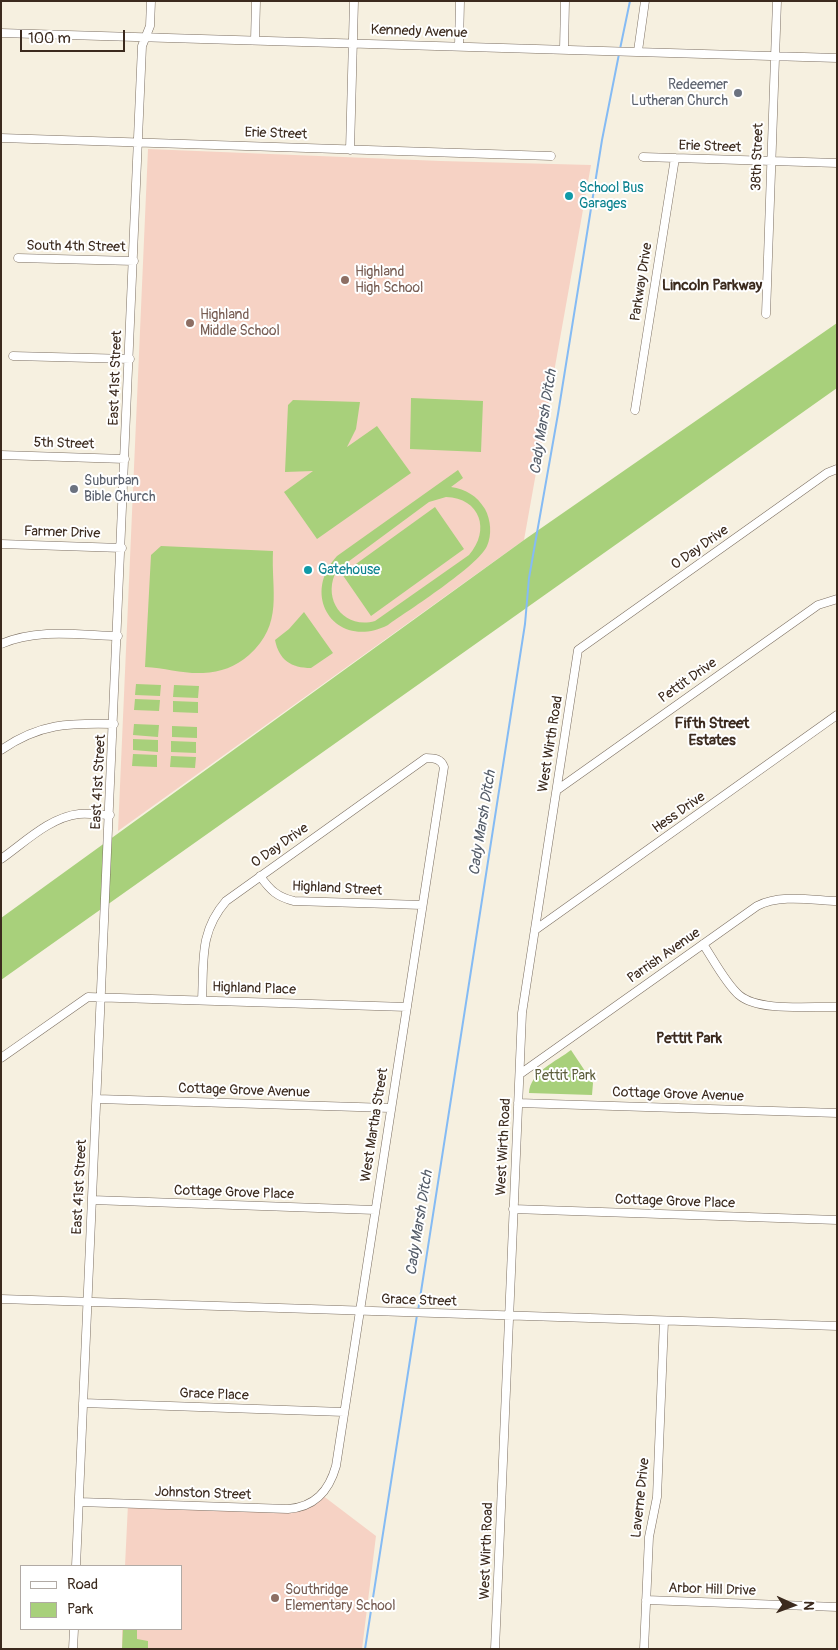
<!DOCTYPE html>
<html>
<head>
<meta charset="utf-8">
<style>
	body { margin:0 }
	#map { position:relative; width:838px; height:1650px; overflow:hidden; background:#f6f0e0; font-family:Pangolin,sans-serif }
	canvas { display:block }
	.frame { position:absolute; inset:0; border:2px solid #3b2a1e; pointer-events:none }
	.legend { position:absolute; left:20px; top:1565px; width:162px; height:65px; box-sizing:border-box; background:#fff; border:1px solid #b1aaa5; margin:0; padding:6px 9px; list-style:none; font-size:15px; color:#3b2a1e }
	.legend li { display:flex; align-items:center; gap:10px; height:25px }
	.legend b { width:25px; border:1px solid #b1aaa5 }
	.north { position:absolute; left:768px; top:1580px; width:50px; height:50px; -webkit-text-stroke:4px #fff; paint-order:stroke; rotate:92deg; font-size:14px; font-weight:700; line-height:20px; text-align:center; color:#3b2a1e }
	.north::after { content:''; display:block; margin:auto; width:18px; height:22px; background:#3b2a1e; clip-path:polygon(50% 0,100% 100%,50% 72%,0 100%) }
	.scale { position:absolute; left:20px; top:30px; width:105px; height:22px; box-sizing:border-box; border:2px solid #3b2a1e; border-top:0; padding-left:6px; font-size:15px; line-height:18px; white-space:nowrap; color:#3b2a1e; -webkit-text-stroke:4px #fff; paint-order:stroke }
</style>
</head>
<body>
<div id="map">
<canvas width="838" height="1650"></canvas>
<div class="frame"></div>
<ul class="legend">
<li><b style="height:6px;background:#fff"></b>Road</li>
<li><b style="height:14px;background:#a8d07b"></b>Park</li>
</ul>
<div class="north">N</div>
<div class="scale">100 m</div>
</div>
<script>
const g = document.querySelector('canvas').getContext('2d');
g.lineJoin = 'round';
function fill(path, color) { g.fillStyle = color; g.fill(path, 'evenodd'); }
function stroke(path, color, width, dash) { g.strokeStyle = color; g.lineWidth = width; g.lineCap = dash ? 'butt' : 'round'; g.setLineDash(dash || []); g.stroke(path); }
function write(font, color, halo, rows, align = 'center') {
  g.font = font + ' Pangolin,sans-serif'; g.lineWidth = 4; g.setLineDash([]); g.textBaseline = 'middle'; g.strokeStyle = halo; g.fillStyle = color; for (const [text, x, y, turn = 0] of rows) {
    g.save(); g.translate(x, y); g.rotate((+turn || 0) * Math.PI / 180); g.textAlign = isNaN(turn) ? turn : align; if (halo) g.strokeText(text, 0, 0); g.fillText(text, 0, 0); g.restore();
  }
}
const built = new Path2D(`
	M148,149l293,12 150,4 -67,375 -406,291z
	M322,1495l54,41 -14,113h-240v-20h59v-63h-56l3,-62 160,5z`);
const green = new Path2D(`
	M837,323v65l-836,592v-62l523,-378z
	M411,398l72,3 -2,51 -71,-3z
	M293,400l67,2 -4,27 -9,18 30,-21 34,47 -94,66 -33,-47 29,-21 -28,1 3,-67z
	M458,470l5,8 -12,9c15,2 26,9 34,22 6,11 7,26 2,37 -9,20 -78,64 -99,79 -51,26 -89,-28 -51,-69zM446,497c34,1 45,33 23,58l-94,66c-32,9 -54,-23 -38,-51l92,-68z
	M435,507l29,42 -93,67 -29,-42z
	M161,546l112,5c-2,40 11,73 -24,104 -14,12 -28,17 -46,18 -19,1 -38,-5 -58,-6l6,-112z
	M304,612l29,41 -22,15c-20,0 -32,-8 -36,-28l14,-11z
	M136,684l25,1 -1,11 -25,-1z
	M174,685l25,1 -1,12 -25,-1z
	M135,699l25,1 -1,11 -25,-1z
	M173,701l25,1v11l-25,-1z
	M134,724l25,1 -1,12 -25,-2z
	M172,726l25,1v11l-25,-1z
	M133,739l25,1v12l-25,-2z
	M171,741l25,1v11l-25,-1z
	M133,754l24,1v12l-25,-1z
	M171,756l25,1 -1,11 -25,-1z
	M571,1050l22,33 -1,12 -63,-2c1,-21 28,-32 42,-43z
	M123,1629h14v10l11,2v8h-26z`);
const stream = new Path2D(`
	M620,49l10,-48
	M418,1311l107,-687 4,-46 29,-164 44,-274 17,-86
	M365,1649l52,-334`);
const minor = new Path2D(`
	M1,33l836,25
	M255,40l1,-39
	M459,46l1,-45
	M564,49l1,-48
	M638,51l7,-50
	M1,138l550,18
	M350,150l4,-149
	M643,157l194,6
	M18,258l116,3
	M766,314l11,-313
	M13,356l117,3
	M635,410l40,-252
	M1,455l124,4
	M1,544l121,4
	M1,644c36,-16 79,-9 117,-8
	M1,750c39,-27 68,-27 113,-26
	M557,790l261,-185 19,-6
	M1,859c23,-16 49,-42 78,-45 10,-1 21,1 31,1
	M260,876c10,14 17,21 34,25l128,4
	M535,930l302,-215
	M703,944c10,15 23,40 36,51 20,17 71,11 98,12
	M1,1058l87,-61 319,10
	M520,1074l237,-168c23,-12 54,-6 80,-5
	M97,1099l293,9
	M518,1103l319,10
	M92,1200l283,10
	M513,1209l324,11
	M1,1299l836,27
	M83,1403l261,9
	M79,1502l209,7c27,-2 41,-18 48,-43l108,-699c-3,-8 -9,-9 -18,-9l-200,143c-27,31 -22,60 -24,99
	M76,1566l66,-1520 8,-20 1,-25
	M646,1600l191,7
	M73,1649l1,-20
	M495,1649l27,-636 56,-363 249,-177 10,-4
	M644,1649l5,-112 8,-40 7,-176`);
const markers = [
	[738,93,5,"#6b7280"],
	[569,196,5,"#0f9aa8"],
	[345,280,5,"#8d6e63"],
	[190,323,5,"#8d6e63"],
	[74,489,5,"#6b7280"],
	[308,570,5,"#0f9aa8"],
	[275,1598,5,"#8d6e63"]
];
const streetNames = [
	["Kennedy Avenue",419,32,2],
	["Erie Street",276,134,2],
	["Erie Street",710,147,2],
	["38th Street",758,157,-88],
	["South 4th Street",76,247,1],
	["Parkway Drive",642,282,-81],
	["East 41st Street",116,378,-88],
	["5th Street",64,444,2],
	["Farmer Drive",62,533,2],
	["O Day Drive",700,548,-35],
	["Pettit Drive",688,681,-35],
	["West Wirth Road",551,744,-81],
	["East 41st Street",99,782,-87],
	["Hess Drive",679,813,-35],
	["O Day Drive",280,846,-35],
	["Highland Street",337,889,3],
	["Parrish Avenue",664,956,-35],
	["Highland Place",254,989,2],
	["Cottage Grove Avenue",244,1091,2],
	["Cottage Grove Avenue",678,1095,2],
	["West Martha Street",375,1125,-81],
	["West Wirth Road",504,1147,-87],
	["East 41st Street",80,1187,-87],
	["Cottage Grove Place",234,1193,2],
	["Cottage Grove Place",675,1202,2],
	["Grace Street",419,1301,2],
	["Grace Place",214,1395,2],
	["Johnston Street",203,1494,2],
	["Laverne Drive",641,1498,-84],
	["West Wirth Road",487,1551,-88],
	["Arbor Hill Drive",712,1590,2]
];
const worshipNames = [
	["Redeemer",728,85],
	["Lutheran Church",728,101],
	["Suburban",84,481,"left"],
	["Bible Church",84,497,"left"]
];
const cultureNames = [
	["School Bus",579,188],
	["Garages",579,204],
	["Gatehouse",318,570]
];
const educationNames = [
	["Highland",355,272],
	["High School",355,288],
	["Highland",200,315],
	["Middle School",200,331],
	["Southridge",285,1590],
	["Elementary School",285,1606]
];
const parkNames = [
	["Pettit Park",565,1076]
];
const neighbourhoodNames = [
	["Lincoln Parkway",712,286],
	["Fifth Street",712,724],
	["Estates",712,741],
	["Pettit Park",689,1039]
];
const waterNames = [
	["Cady Marsh Ditch",544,422,-81],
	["Cady Marsh Ditch",483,823,-81],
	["Cady Marsh Ditch",420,1223,-81]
];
fill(built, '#f6d2c4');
fill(green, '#a8d07b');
stroke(stream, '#85bbf4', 2);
stroke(minor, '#7c6f62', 9);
stroke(minor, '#fff', 8);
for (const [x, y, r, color] of markers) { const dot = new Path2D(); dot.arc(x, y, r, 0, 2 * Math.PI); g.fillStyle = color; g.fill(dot); stroke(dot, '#fff', 2); }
write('14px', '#3b2a1e', '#fff', streetNames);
write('14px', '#5b616d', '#fff', worshipNames, 'right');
write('14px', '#0d838f', '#fff', cultureNames, 'left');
write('14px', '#785e54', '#fff', educationNames, 'left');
write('14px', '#5c5c3a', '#fff', parkNames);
write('bold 15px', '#3b2a1e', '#fff', neighbourhoodNames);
write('italic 15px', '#555d69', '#fff', waterNames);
</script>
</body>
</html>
